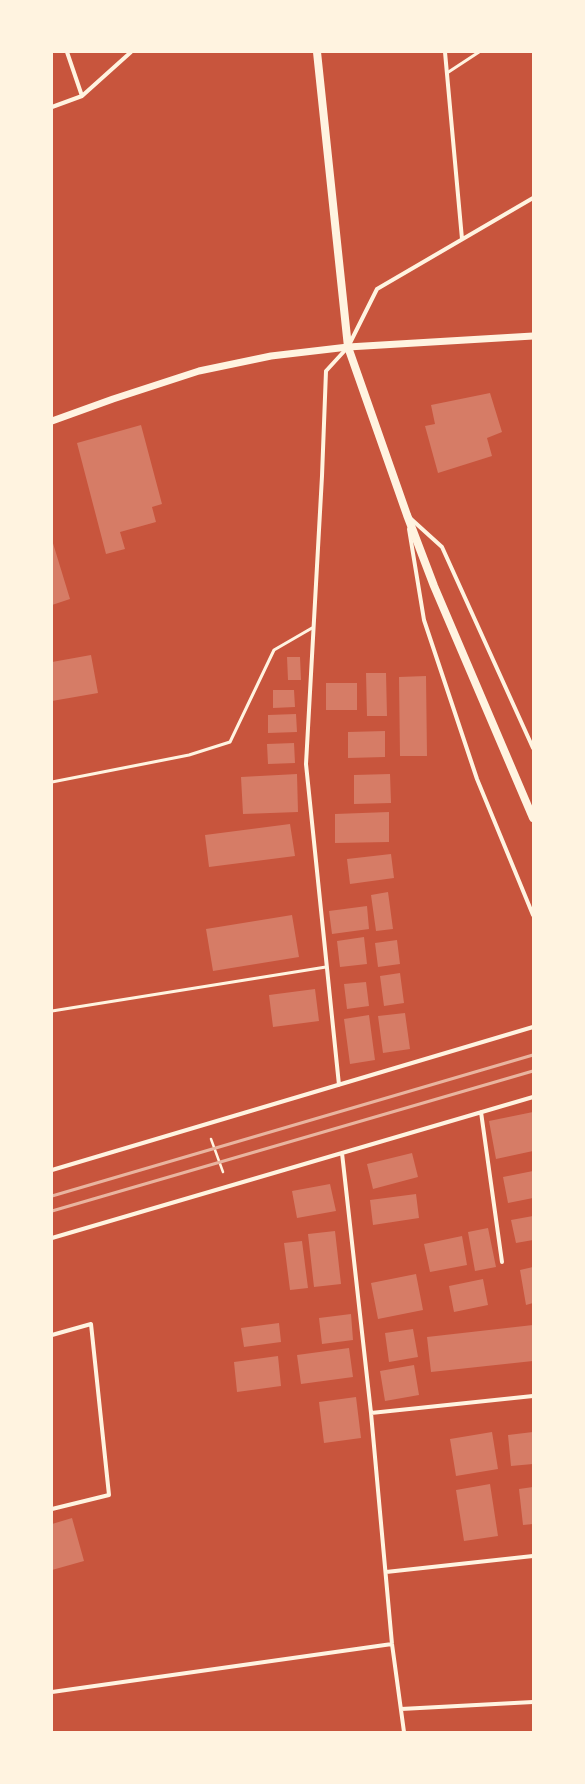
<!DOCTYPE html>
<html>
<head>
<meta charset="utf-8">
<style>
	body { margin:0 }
	#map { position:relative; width:585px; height:1784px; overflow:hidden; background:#c8553d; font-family:"Alegreya Sans",sans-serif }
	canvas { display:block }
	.frame { position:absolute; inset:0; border:53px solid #fff3e0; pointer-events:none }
</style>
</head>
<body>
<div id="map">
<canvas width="585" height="1784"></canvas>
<div class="frame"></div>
</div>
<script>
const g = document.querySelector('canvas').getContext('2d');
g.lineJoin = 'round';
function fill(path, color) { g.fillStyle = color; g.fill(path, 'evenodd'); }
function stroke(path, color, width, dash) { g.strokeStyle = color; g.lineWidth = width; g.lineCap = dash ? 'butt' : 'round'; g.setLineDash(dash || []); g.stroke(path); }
const building = new Path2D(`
	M490,393l12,39 -15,6 5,18 -54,17 -13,-47 10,-2 -4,-19z
	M141,425l21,79 -10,3 4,15 -36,10 5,17 -19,5 -29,-111z
	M52,540l18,59 -18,6z
	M91,655l7,38 -46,8v-39z
	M287,657h13l1,23h-13z
	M366,673h20l1,43h-20z
	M426,676l1,80h-27l-1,-79z
	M326,683h31v27h-31z
	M273,690h21l1,17 -22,1z
	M296,714l1,18 -29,1v-18z
	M385,731v26l-37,1v-26z
	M294,743l1,20 -27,1 -1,-20z
	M297,774l1,38 -55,2 -2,-37z
	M390,774l1,29 -37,1v-29z
	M389,812v30l-54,1v-29z
	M290,824l5,32 -86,11 -4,-32z
	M391,854l3,24 -44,6 -3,-25z
	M388,892l5,37 -17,2 -5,-36z
	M367,906l2,23 -37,5 -3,-23z
	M292,915l7,42 -86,14 -7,-42z
	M364,937l3,27 -27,3 -3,-26z
	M397,940l3,24 -22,3 -3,-24z
	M400,973l4,30 -20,3 -4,-30z
	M366,982l3,24 -22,3 -3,-25z
	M315,989l4,32 -46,6 -4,-32z
	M405,1013l5,36 -27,4 -5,-37z
	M369,1015l6,45 -25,4 -6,-45z
	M533,1112v39l-37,8 -7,-38z
	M412,1153l6,24 -45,12 -6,-25z
	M533,1171v27l-25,5 -5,-26z
	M330,1184l6,27 -39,7 -5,-27z
	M416,1194l3,24 -46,7 -3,-25z
	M533,1216v24l-17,3 -5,-23z
	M488,1228l8,39 -21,4 -7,-39z
	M335,1231l6,53 -27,3 -6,-53z
	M462,1236l5,29 -37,7 -6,-28z
	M302,1241l6,47 -18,2 -6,-47z
	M533,1267v36l-7,2 -6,-35z
	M416,1274l7,36 -45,9 -7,-36z
	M483,1279l5,26 -34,7 -5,-26z
	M351,1314l2,26 -31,4 -3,-26z
	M279,1323l2,19 -37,5 -3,-19z
	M533,1325v36l-102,11 -4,-35z
	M413,1329l5,28 -29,5 -4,-29z
	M349,1348l4,29 -52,7 -4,-29z
	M278,1356l3,30 -44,6 -3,-30z
	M414,1365l5,30 -34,6 -5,-30z
	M356,1397l5,41 -37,5 -5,-41z
	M492,1432l6,37 -42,7 -6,-37z
	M533,1432v32l-22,2 -3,-31z
	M490,1484l8,52 -34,5 -8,-51z
	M533,1487v37l-10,1 -4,-36z
	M72,1518l12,43 -32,9v-46z`);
const path = new Path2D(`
	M211,1139l12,33`);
const service = new Path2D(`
	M447,73l32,-21
	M52,782l137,-27 41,-13 44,-92 38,-22
	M52,1011l274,-44`);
const minor = new Path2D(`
	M67,52l15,44
	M445,52l17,187
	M52,107l30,-11 49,-44
	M410,518l32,29 91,201
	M409,529l15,91 53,159 56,136
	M339,1085l-33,-321 16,-288 4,-105 22,-24 29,-58 156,-91
	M481,1112l21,150
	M342,1153l29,260 21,231 12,88
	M52,1170l481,-143
	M52,1238l481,-141
	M52,1335l39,-11 18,171 -57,14
	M371,1413l162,-17
	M386,1572l147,-16
	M52,1692l340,-48
	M401,1709l132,-7`);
const tertiary = new Path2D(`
	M52,421l61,-22 86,-28 72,-15 77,-9 185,-11`);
const secondary = new Path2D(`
	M317,52l31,295 59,168 27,71 99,232`);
const rail = new Path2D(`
	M52,1196l481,-141
	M52,1211l481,-140`);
fill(building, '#d67c66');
stroke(path, '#fff3e0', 2.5);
stroke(service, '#fff3e0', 3);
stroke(minor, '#fff3e0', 4);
stroke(tertiary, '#fff3e0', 7);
stroke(secondary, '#fff3e0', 8);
stroke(rail, '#e9b49f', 3);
</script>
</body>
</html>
